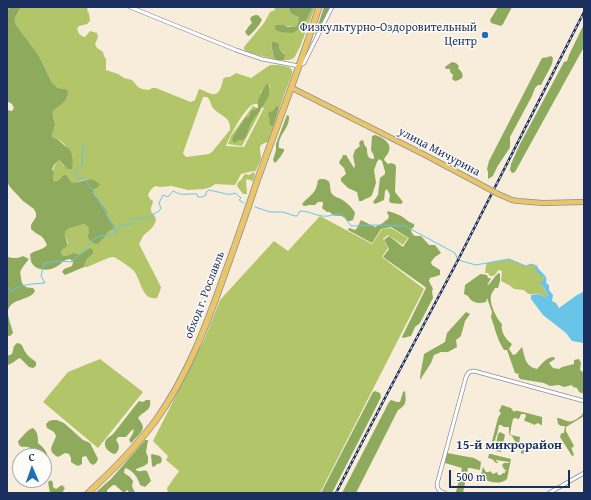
<!DOCTYPE html>
<html>
<head>
<meta charset="utf-8">
<style>
	body { margin:0 }
	#map { position:relative; width:591px; height:500px; overflow:hidden; background:#f7edda; font-family:"Gentium Book Plus",serif }
	canvas { display:block }
	.frame { position:absolute; inset:0; border:8px solid #1b2f5e; pointer-events:none }
	.north { position:absolute; left:12px; top:448px; width:40px; height:40px; box-sizing:border-box; background:#fdfcf7; border:1px solid #a3aaba; border-radius:50%; rotate:358deg; font-size:11px; font-weight:700; line-height:16px; text-align:center; color:#1b2f5e }
	.north::after { content:''; display:block; margin:auto; width:14px; height:18px; background:#1f6fb2; clip-path:polygon(50% 0,100% 100%,50% 72%,0 100%) }
	.scale { position:absolute; left:449px; top:470px; width:121px; height:18px; box-sizing:border-box; border:2px solid #1b2f5e; border-top:0; padding-left:5px; font-size:12px; line-height:14px; white-space:nowrap; color:#1b2f5e; -webkit-text-stroke:3px #fdfcf7; paint-order:stroke }
</style>
</head>
<body>
<div id="map">
<canvas width="591" height="500"></canvas>
<div class="frame"></div>
<div class="north">С</div>
<div class="scale">500 m</div>
</div>
<script>
const g = document.querySelector('canvas').getContext('2d');
g.lineJoin = 'round';
function fill(path, color) { g.fillStyle = color; g.fill(path, 'evenodd'); }
function stroke(path, color, width, dash) { g.strokeStyle = color; g.lineWidth = width; g.lineCap = dash ? 'butt' : 'round'; g.setLineDash(dash || []); g.stroke(path); }
function write(font, color, halo, rows, align = 'center') {
  g.font = font + ' "Gentium Book Plus",serif'; g.lineWidth = 3; g.setLineDash([]); g.textBaseline = 'middle'; g.strokeStyle = halo; g.fillStyle = color; for (const [text, x, y, turn = 0] of rows) {
    g.save(); g.translate(x, y); g.rotate((+turn || 0) * Math.PI / 180); g.textAlign = isNaN(turn) ? turn : align; if (halo) g.strokeText(text, 0, 0); g.fillText(text, 0, 0); g.restore();
  }
}
const green = new Path2D(`
	M21,7h67l-1,3 2,3 1,8 -3,3 -8,2 -2,3c2,5 3,7 8,8l5,-6 7,2 1,4 -3,7 2,4 6,4 1,4 2,3v11l12,4 6,4 8,2 6,7 4,2 7,1 3,-2h4l32,13 3,1 4,-2 4,-11c5,1 6,3 10,4 10,5 13,-7 14,-14l3,-2h4l6,-4 15,5 19,-13h8l11,2 3,3v4c-9,22 -16,45 -24,68 -12,3 -7,7 -7,16 -1,4 -4,9 -5,13 -5,0 -10,2 -15,3l-6,11 -20,-1 -4,3 -7,2 -16,1 -16,-4 -12,1 -4,-1c-5,2 -6,5 -8,9l2,4 3,2c0,3 -3,7 -2,10 2,4 7,6 4,12 -2,5 -7,8 -11,12 -2,2 -3,6 -5,9l22,43 -1,4 -3,7c-15,3 -16,-18 -23,-27 -5,-5 -12,-9 -18,-13 -1,-1 -2,-1 -3,-1 -3,-1 -22,9 -26,10h-3l3,-8 6,-5 -8,-2 -4,2 -8,-1 -7,3 -4,-1 -1,-4 7,-8 -3,-8v-3l3,-3 16,-5 4,2 2,4 -2,4 18,1 2,-3 7,-4 -1,-3 -7,-10v-4l-14,-18 1,-4 3,-1 -11,-9 -11,4h-3l-5,-7 -7,2 -2,3 -3,2 -2,-3c0,-10 -1,-12 6,-20l5,6 6,-16c-7,-6 -8,-10 -18,-13 0,-5 3,-8 3,-13 -1,-5 -3,-9 -2,-13l7,-5 7,-10 -1,-7 -8,-1 -6,-5 -13,-27 -25,-32c-1,-6 4,-11 7,-17zM270,85v6l-8,16 2,1 -20,39 -18,-1c3,-9 17,-35 26,-41 2,-1 2,-1 6,-1l3,-13zM203,97h4c4,3 3,7 6,11 8,9 18,8 17,22l-18,22 -3,2 -22,3 -2,-1 -2,-3z
	M274,7h14l2,4c4,3 10,6 9,12 -6,5 -6,4 -13,3 -3,-1 -7,1 -10,1l2,4c5,1 9,1 14,0 13,-3 14,-13 21,-24h2l-15,40c-6,9 -3,14 -18,13l2,-1v-6l-4,-3v-4l-9,-2 1,7 3,3v5l2,1 -30,-8 -3,-3v-2l20,-24 6,-11 5,-2z
	M253,106l8,4 -19,36 -14,-2 3,-8z
	M254,172l1,2 -2,7 -6,-2 -1,2 1,13h-4l-6,-8 1,-4 3,-2 3,-5 1,-1 4,1z
	M320,216l52,28 10,-15 9,-1 17,10 -5,7 -15,-10 -5,4 5,9 -6,9 42,32 -104,204h-152l-1,-5 12,-17 -13,-11 2,-4 -15,-15 51,-101 16,-40 54,-59 14,10z
	M509,259l17,7 5,-2 6,2 -2,1 9,11v2l-3,5 3,3 4,7 -3,2c-2,-1 -4,-2 -6,-3 -7,-1 -9,3 -15,-4l-10,-1 -5,-4 -8,-4 1,-10 -4,-1c-2,4 -3,6 -8,6l-2,-3h-3l1,-8 1,-2z
	M100,359l43,33 -45,56 -55,-46 25,-30z`);
const forest = new Path2D(`
	M10,7h11c-3,6 -8,11 -6,17l24,32 13,27 6,5 8,1 2,3c-1,9 -8,14 -15,19 -1,5 1,8 2,13 0,5 -3,8 -3,13 8,3 7,4 13,9 2,1 4,2 5,4 3,5 3,14 2,19h-4l-9,-9 -5,5 -2,4 2,3 -1,4v4l2,2c4,-1 5,-4 9,-7l3,1 5,7c11,0 18,-9 28,2l-3,3 -3,1 -1,4 14,18v4l7,10 1,3 -7,4 -2,3 -8,9 -5,-1 -5,-5c0,-7 4,-10 -4,-14l-16,5 -3,3c-1,5 3,9 2,14l-6,5 1,4 4,1 7,-3 8,1 9,-6 3,2v4l-6,5 -3,8 -19,8 -3,-3 2,-3 8,-3 1,-4 -3,-3c-8,1 -8,5 -14,8 -7,4 -20,4 -24,-4 -2,-2 -1,-6 -2,-9 6,-4 13,-4 17,-9 -5,-12 -8,-8 -16,-16v-4l5,-8v-4l-2,-4 -11,-8 -13,-14 -3,-5v-72l5,1 2,-3 -2,-4 -5,-3v-91z
	M288,7h25l-10,19 -9,6 -2,1 -12,-1 -4,-2 -1,-3 1,-2c3,0 5,0 7,0 5,1 2,2 7,2 7,1 10,-5 8,-10l-7,-4z
	M324,7h6l-14,27h-1z
	M498,7h14l-9,17 -2,2 -10,-3 -1,-3z
	M256,15c3,0 4,2 6,5 -3,6 -8,11 -13,16l-2,-1 -2,-3 4,-6 3,-3c-3,-5 -2,-7 4,-8z
	M584,24v23l-69,125 -3,1 -2,-3 1,-6 9,-20 44,-82 3,-1 2,-6z
	M272,42h3l4,2 1,6 5,5 -1,5h-7l-2,-1c-1,-6 -5,-11 -3,-17z
	M551,56l2,2 -1,6 -11,21h-3l-3,3 -3,8 -22,41v10l-1,2 -12,18 -4,9 -5,3v-7l-1,-3 2,-8 53,-103 6,-1z
	M452,62l4,1 3,3 -1,2c3,3 6,6 4,10 -2,1 -5,3 -7,3l-3,-2 1,-4 -3,-3v-3h-4l-1,-1 1,-2z
	M268,84c8,10 -12,30 -17,39 -4,7 -2,11 -8,17h-4l-5,3 -2,-4 1,-2 12,-19 4,-1 2,-6 7,-3c-1,-9 3,-16 8,-23z
	M278,106l1,2 -6,18h-1l-3,-2 1,-4 -2,-6 1,-2 4,-1 3,-4z
	M287,115l2,1c1,13 -12,19 -10,32l5,1v2c-1,2 -7,11 -9,12l-2,-3 3,-10v-6z
	M375,135c7,2 17,8 14,16 -1,4 -4,5 -5,9l4,4 3,-1 3,1 2,2 -1,26 8,10 -2,2 -10,-1 -2,-2 1,-6 -3,-6 -2,2 -1,9 -9,4 -2,-2 5,-7 2,-17 5,-4v-3l-3,-10 -3,-2 -2,3 -3,8 2,13 -4,12 -2,2 -5,2 -3,2h-3l-2,-9 -9,-4 -7,-7v-3l5,-4 -2,-6 -5,-5 1,-3 2,-2 1,-3h3l8,13 1,-2 -2,-10 2,-6 5,-4 -1,-2 1,-3 3,-1 2,6 2,2c0,6 0,11 7,11v-3l-3,-6 1,-14z
	M321,179c14,0 6,10 12,16 2,2 6,3 8,4 5,3 12,9 14,14l-2,7 -3,1h-3c-6,-10 -12,-1 -17,-9h-3l-5,-4 1,-3v-3c-4,-1 -6,0 -8,3h-6l-4,1 -3,-1c2,-5 6,-6 9,-10 5,-4 6,-9 7,-15z
	M388,211c3,1 12,4 13,5 5,3 7,6 13,8v3l-3,2c0,3 1,5 4,7h6l8,9h6l6,8 -6,4 -4,5 1,3 8,5v5l-10,3 -1,3 4,8 -1,2 1,7 -13,25 -5,4 -4,9 -8,2 -1,-1 24,-49 -2,-2 -41,-29 6,-8 -5,-9 5,-4 14,11 6,-9 -18,-11 -10,2 -9,14 -24,-13 1,-2 6,2 2,-2 4,-8 14,7 8,-4 2,-2 3,-2 1,-3 -2,-3z
	M23,256l6,3c-3,4 -6,7 -8,11 -1,3 -1,3 0,7 0,8 4,11 12,11l2,3c-5,10 -25,7 -27,20 -1,5 4,16 5,22l-3,3h-3v-79c6,1 10,2 16,-1z
	M499,273l1,1v7l-2,7h-3c-1,3 -4,5 -4,8 -2,8 6,23 11,28 -2,7 4,16 10,20l-3,5 4,6 3,-1 6,-7c3,9 2,19 15,22 5,-5 9,-12 17,-12l1,2 -6,4 4,5 6,1 3,-2 12,-3v-4l5,-1 2,4 -1,7 4,3v21l-5,-2 -2,-4 -4,-1 -1,-2 -8,2 -5,-2 -9,1 -6,-3 -24,-4 -2,-3 1,-2 -4,-1 -8,-23h-3c-4,-6 -8,-16 -10,-24 -1,-3 -2,-6 -3,-9l1,-5 -5,-14 -1,4c-9,2 -14,1 -18,-6l-4,-2 1,-9 14,-10 2,-1 6,1 1,3h3l-4,8c5,-4 7,-10 12,-13z
	M466,312l4,2 -5,7 -4,15 -5,4 1,7 -9,5h-7l-7,3 -3,8 -11,17c0,-7 3,-18 4,-26l21,-12 2,-9z
	M17,343c7,1 5,5 9,10 2,4 7,6 10,9v4l-3,2 -4,-1 -9,-9c-5,2 -7,6 -13,7v-9l5,-2 2,-8z
	M375,391l5,2 1,4 -9,18 -40,78h-11l52,-101z
	M405,391c1,10 2,14 -7,19l-42,83h-14l47,-91 2,-2 6,2h3l3,-10z
	M146,400h4c2,11 -7,11 -12,18 6,8 7,10 0,18 -3,2 -4,5 -7,7l-2,-3 4,-7 1,-4 -3,2 -5,6h-8l-2,3c4,5 4,10 -1,14 -5,-1 -13,-7 -9,-14 1,-2 5,-4 7,-6 9,-11 17,-22 26,-33l4,1z
	M502,405l9,3 3,4 1,-1c3,-1 5,1 8,1l19,5v8h-1l-3,-2 -4,2 -1,-1 -8,-3 -1,-1 2,-4 -1,-2h-4l-2,5 -4,-1 -2,1 -2,9v1l-1,4 1,2 9,2 -1,8 12,3 1,1 -10,5 -1,-1v-5l-3,-1 -6,-11 -2,-1 -1,-2v-6h-5l-3,-2h-2c-1,5 -2,10 -4,14l1,1 -2,1 -2,9h-1l-1,-1 8,-31 3,-5 -2,-2z
	M583,412h1v4l-18,11v4l8,15 -2,2 -1,-1 3,8 -2,1 -12,-19 1,-3 1,-1h2l1,-7h-4l-3,-2 -1,-6c4,0 6,2 10,3 6,2 11,-3 15,-6z
	M53,420h4l7,3 19,17 7,3 8,16 -2,4 -3,2 -3,-2 -4,-7 -4,1v7l-4,2 -4,-2 -3,-2v-4l-2,-4 -4,-1 -7,4c-12,-7 -5,-11 -2,-21l-2,-4 -7,-4 -1,-4 3,-3z
	M33,428c5,4 5,9 5,15 6,5 11,10 9,18h-3v-5h-11c-1,-7 -2,-10 -11,-9l-3,-2 -1,-4c5,-4 8,-11 15,-13z
	M500,432l4,2 1,1 -4,17 -5,-1 -1,-2 3,-15z
	M145,440h3l-2,12 2,5v6l-4,3 -8,3v1c4,3 7,-1 11,1l4,10 -6,6 -5,-2c-2,-7 -7,-15 -15,-17l-1,5 6,4 3,4 -1,5 3,7h-5l-3,-3 -3,3 -9,-8h-2l-6,5v3h-12l16,-14z
	M447,453l27,5 7,4 -1,8 -10,-2h-2l-5,25h-6l-1,-1 6,-24 -17,-5z
	M152,454l8,2 2,3 -1,4 -4,1 -3,3 -2,-1 -1,-11z
	M489,454h2l20,5 -4,20c-8,7 -17,2 -27,0l3,-12 3,5h3l1,-1 3,3 4,-2 1,3h3l2,-2h2v-2h2l-3,-2 -2,-4 2,-2h5v-1l-13,-2v1l2,1v1h-2l-4,-4 -4,-1z
	M51,480l2,3v4l3,2 6,-4 3,3 -3,5h-12l-2,-11z`);
const water = new Path2D(`
	M537,266c3,7 12,9 9,17l3,2v5l4,5 -1,6 4,2 3,5 18,-13 6,-3 1,1v50l-12,-2 -6,-8 -23,-18 -12,-16v-4l7,-1 7,3 3,-2 -4,-7 -3,-3v-3l3,-2v-2l-8,-7 -1,-4z`);
const stream = new Path2D(`
	M83,144l-1,22 -7,8 2,4 8,1c12,16 20,33 30,51
	M255,207l15,5h13l12,4h2l3,-5c8,0 15,4 22,5 6,1 14,-2 20,-3l9,13 24,-1 30,1 50,27 3,7 18,5 33,-6 17,7 5,-2 6,2
	M7,286l4,5c10,-7 22,-7 34,-8l-4,-7 3,-13 17,-2 10,1 10,-9 11,-12 7,-5 17,-2 -1,-3 6,-5 10,-2 1,-5 19,-1 1,-3 7,-4 2,-3 -2,-5 4,-8 5,2 5,-6c11,6 13,2 24,3l1,3h4l4,-2v-3l3,-2c3,1 6,1 9,2 7,1 9,4 17,1l6,5 -2,2 5,3`);
const minor = new Path2D(`
	M130,7l106,43 26,9 37,7 5,-3 28,-56
	M445,493c-5,-1 -8,-3 -8,-9l29,-107 3,-5 5,-1 110,30
	M549,493l35,-20`);
const major = new Path2D(`
	M292,88l133,67 64,34
	M496,193l16,7 6,1 25,2 41,-1`);
const highway = new Path2D(`
	M88,493c24,-22 48,-46 68,-73 32,-45 51,-96 69,-147 11,-30 21,-59 31,-89 21,-59 44,-117 63,-177`);
const rail = new Path2D(`
	M336,493l51,-99 71,-134 126,-248`);
const majorBridge = new Path2D(`
	M489,189l7,4`);
const markers = [
	[485,35,4,"#1f6fb2"]
];
const poiNames = [
	["Физкультурно-Оздоровительный",477,28],
	["Центр",477,42]
];
const streetNames = [
	["улица Мичурина",439,152,28],
	["обход г. Рославль",205,295,-69]
];
const neighbourhoodNames = [
	["15-й микрорайон",509,446]
];
fill(green, '#b2c569');
fill(forest, '#8daa5d');
fill(water, '#69c5e7');
stroke(stream, '#69c5e7', 1);
stroke(minor, '#898e9c', 4.5);
stroke(major, '#898e9c', 6);
stroke(highway, '#898e9c', 7);
stroke(minor, '#fff', 3);
stroke(major, '#ebc669', 4.5);
stroke(highway, '#ebc669', 5.5);
stroke(rail, '#1b2f5e', 2.5);
stroke(rail, '#fdfcf7', 1, [3]);
stroke(majorBridge, '#898e9c', 6, []);
stroke(majorBridge, '#ebc669', 4.5);
for (const [x, y, r, color] of markers) { const dot = new Path2D(); dot.arc(x, y, r, 0, 2 * Math.PI); g.fillStyle = color; g.fill(dot); stroke(dot, '#fdfcf7', 1.5); }
write('12px', '#1b2f5e', '#fdfcf7', poiNames, 'right');
write('12px', '#1b2f5e', '#fdfcf7', streetNames);
write('bold 13px', '#1b2f5e', '#fdfcf7', neighbourhoodNames);
</script>
</body>
</html>
